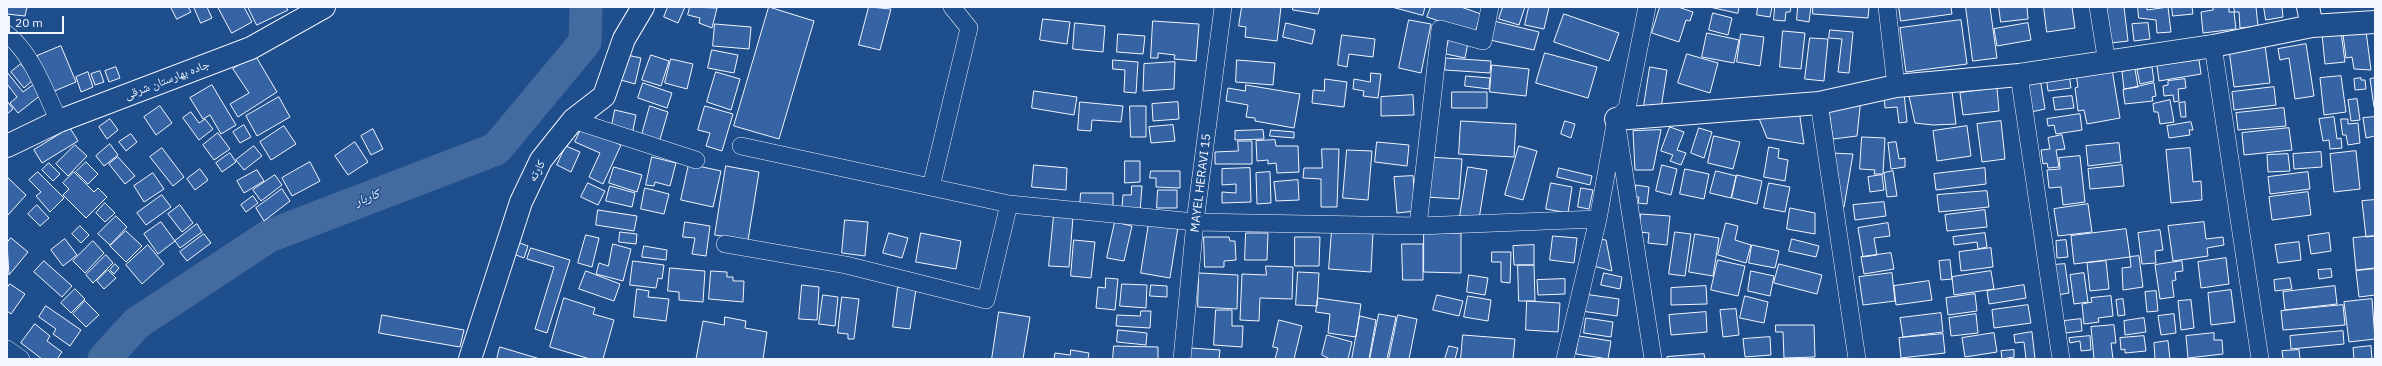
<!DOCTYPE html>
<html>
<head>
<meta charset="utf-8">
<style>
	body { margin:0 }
	#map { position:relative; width:2382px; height:366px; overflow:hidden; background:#1f4e8c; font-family:"IBM Plex Sans",sans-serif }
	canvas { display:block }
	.frame { position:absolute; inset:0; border:8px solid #f2f6ff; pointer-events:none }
	.scale { position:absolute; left:8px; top:16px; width:56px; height:18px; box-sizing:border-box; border:2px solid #f2f6ff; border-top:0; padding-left:5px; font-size:12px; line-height:14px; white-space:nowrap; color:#f2f6ff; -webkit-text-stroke:3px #1f4e8c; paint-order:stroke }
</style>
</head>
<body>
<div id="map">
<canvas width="2382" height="366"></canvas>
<div class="frame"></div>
<div class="scale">20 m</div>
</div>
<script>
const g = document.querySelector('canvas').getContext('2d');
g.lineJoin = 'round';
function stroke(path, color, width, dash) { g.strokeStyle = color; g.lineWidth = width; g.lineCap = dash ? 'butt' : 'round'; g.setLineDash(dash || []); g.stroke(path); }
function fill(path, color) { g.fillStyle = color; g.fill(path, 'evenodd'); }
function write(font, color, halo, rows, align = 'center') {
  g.font = font + ' "IBM Plex Sans","Noto Naskh Arabic",sans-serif'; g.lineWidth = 3; g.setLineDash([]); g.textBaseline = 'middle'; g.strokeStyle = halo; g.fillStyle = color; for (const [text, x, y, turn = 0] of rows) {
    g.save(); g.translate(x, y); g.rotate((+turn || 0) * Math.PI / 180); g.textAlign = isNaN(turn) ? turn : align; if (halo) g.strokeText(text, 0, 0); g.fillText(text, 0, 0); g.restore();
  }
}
const river = new Path2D(`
	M104,359l33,-36 132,-87 227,-87 89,-107 1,-35`);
const building = new Path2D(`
	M7,7h20l-2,9 -18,-2z
	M171,7h17l3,5 -14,7z
	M194,7h13l5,11 -11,5z
	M218,7h26l8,15 -20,11z
	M248,7h38l2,3 -31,15z
	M668,7h17l-7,16 -14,-6z
	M690,7l27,1 -5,20 -13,-5 1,-5 -12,-3z
	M769,7l45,14 -35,118 -45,-13z
	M869,7l22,2 -11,41 -21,-5z
	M1242,7h39l-4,34 -32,-4 1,-10 -7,-1z
	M1293,7h27l-2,7 -25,-4z
	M1392,7h33l-2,8z
	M1431,7h30l20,7 -6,19 -48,-16z
	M1503,7h22l-6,18 -20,-6z
	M1529,7h20l-5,22 -19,-4z
	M1660,7h18l15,5 -3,9 -4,-1 -7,22 -27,-9z
	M1710,7h29l-1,6z
	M1758,7h14l-2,10 -13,-2z
	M1775,7h16l-1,5h-4l-1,9 -11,-1z
	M1798,7h13l-2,15 -12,-2z
	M1813,7h56l-1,11 -55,-4z
	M1899,7h52l1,7 -51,7z
	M1966,7h24l7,51 -24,3z
	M1999,7h28l1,12 -27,3z
	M2044,7h28l3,21 -28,4z
	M2107,7h17l4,34 -17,2z
	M2138,7h9v3l21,-3 3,25 -14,1 -1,-13 -17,-2z
	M2172,7h20l1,7 -20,2z
	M2213,7h16v5h5l2,17 -33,4 -2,-21 12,-2z
	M2234,7h22l2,19 -18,2 -1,-16h-4z
	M2264,7h18l1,10 -17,3z
	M1713,13l19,5 -4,17 -19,-5z
	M1564,14l55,19 -10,28 -55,-19z
	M1043,19l27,3 -3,22 -27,-4z
	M1409,20l22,4 -10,49 -22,-5z
	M1961,20l6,44 -61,8 -6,-44z
	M1153,21l46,3 -3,37 -22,-2 1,-4 -17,-2v5h-7z
	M1494,21l45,11 -5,18 -44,-10z
	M1075,23l30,3 -2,26 -30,-3z
	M1286,23l29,7 -3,14 -29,-7z
	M2028,23l3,17 -34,6 -3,-17z
	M2148,23l2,16 -16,2 -2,-17z
	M715,24l36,3 -2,22 -36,-3z
	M1830,30l23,2 -4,41 -11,-1 4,-33 -13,-1z
	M1783,31l22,2 -4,36 -21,-2z
	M2366,31l5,39 -17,-1 -2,-12 -6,1 -3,-24z
	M2341,32l4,30 -20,2 -3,-30z
	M1450,33l19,4 -4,21 -19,-4z
	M1707,33l32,7 -5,23 -32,-6z
	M1118,34l27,2 -2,18 -26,-2z
	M1741,34l23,3 -4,29 -23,-4z
	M1342,35l33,4 -2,18 -24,-3 -2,13 -9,-2z
	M1810,38l18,1 -4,42 -19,-2z
	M2306,44l8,52 -19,3 -6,-41 -9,2 -2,-11z
	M2265,45l5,38 -36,4 -5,-37z
	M61,46l15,36 -24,10 -15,-36z
	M712,50l26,5 -4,18 -26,-5z
	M1545,53l52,14 -9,31 -52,-15z
	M1687,54l31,9 -8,30 -32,-10z
	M255,55l22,37 -39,25 -8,-13 19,-11 -16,-24z
	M627,55l14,3 -6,26 -14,-4z
	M651,55l18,6 -8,25 -19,-6z
	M1446,58l45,3 -1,12 -45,-3z
	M671,59l22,5 -6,25 -22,-6z
	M1113,60l25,2 -2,31 -12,-1 1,-22 -12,-1z
	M1237,60l38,3 -2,22 -37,-3z
	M2199,60l2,14 -42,7 -2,-15z
	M1175,62l-1,27 -31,2 1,-27z
	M21,64l12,16 -9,8 -13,-16z
	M1492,65l37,4 -3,27 -36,-4z
	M116,67l4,11 -11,4 -4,-11z
	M1650,67l17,3 -6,38 -17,-2z
	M2152,67l2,14 -14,3 -3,-14z
	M2112,69l8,49 -33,6 -3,-14 -6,1 -3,-23 3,-1 -2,-13z
	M2135,69l3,18 -14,2 -2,-17z
	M100,71l4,11 -9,3 -4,-11z
	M7,72l16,20 11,-8 8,10 -24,19 -8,-10 7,-6 -10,-13z
	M88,72l5,15 -12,5 -5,-15z
	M716,72l24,7 -9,31 -24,-8z
	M1371,73l10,1 -3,24 -15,-2 1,-5 -11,-2 1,-10 16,3z
	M2069,74l2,14 -23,3 -2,-15z
	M1466,76l24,2 -1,11 -24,-3z
	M2341,76l5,36 -22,3 -4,-37z
	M2040,78l5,31 -14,3 -9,-31z
	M2361,78v2h4l1,9 -11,1 -1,-11z
	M2375,78v29h-1l-4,-28z
	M1325,79l22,3 -3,25 -32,-4 1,-13 11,1z
	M2185,79l1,9 -8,1 1,12 -5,1 -1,-7 -9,1 -1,-10 5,-1v-4z
	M643,83l29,10 -5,15 -29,-10z
	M2154,83l2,13 -4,1 1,4 -28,3 -2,-14z
	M212,85l24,40 -15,9 -11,-19 -7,4 -13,-21z
	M1246,85l54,9 -6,34 -39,-7v-3l-9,-1 2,-12 -22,-4 2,-13 17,3z
	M2274,87l2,18 -42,5 -2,-18z
	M1997,88l2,23 -36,4 -3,-22z
	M1034,91l43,6 -3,18 -42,-7z
	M1952,91l4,33 -23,1 -18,-2 -6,-27z
	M1452,92h35v16h-35z
	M1904,93l3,29 -8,1 -2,-16 -12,1 -1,-13z
	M1413,95l1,20 -33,1v-19z
	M2072,96l2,12 -19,2 -2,-12z
	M279,97l11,20 -33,19 -11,-20z
	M1861,98l-4,38 -24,3 -5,-36z
	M2357,99l3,21 -9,1 -3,-21z
	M2170,100l4,22 -14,2 -2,-12h-4l-1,-8z
	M7,101l6,8 -6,5z
	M1080,102l43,4 -2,16 -29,-2 -1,11 -13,-1z
	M1178,102l1,17 -26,2 -1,-17z
	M2185,102l1,15h-5l-2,-14z
	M160,106l12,17 -16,12 -12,-18z
	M650,106l18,6 -9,31 -18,-5z
	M705,106l28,8 -11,37 -16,-5 4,-13 -12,-3z
	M1130,106h16v31h-15z
	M2284,108l2,18 -48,4 -2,-17z
	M615,110l21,5 -4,20 -21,-5z
	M1799,110l5,34 -37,-6 -9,-22z
	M191,112l8,11 6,-4 8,10 -14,11 -16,-22z
	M2080,114l2,16 -26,4 -2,-9 -6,1 -1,-7z
	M2334,117l3,22 4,-1 1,10 -12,1 -1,-9 -6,1 -4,-22z
	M2375,117v19l-9,2 -3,-20z
	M110,119l8,11 -11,9 -8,-12z
	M2341,119h7v5l10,-1 2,20 -12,2 -2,-10h-3z
	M1461,121l55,3 -2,33 -55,-3z
	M1565,121l10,3 -4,14 -10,-4z
	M2001,121l4,38 -23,3 -5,-38z
	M2191,122l2,8h-4l1,5 -21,3 -2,-12z
	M244,125l7,12 -11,6 -7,-11z
	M1173,125l2,16 -24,2 -2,-16z
	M284,126l12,18 -25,16 -11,-18z
	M1967,126l4,30 -34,5 -4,-30z
	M582,127l39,18 -18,39 -14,-7 11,-24 -25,-11z
	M1670,127l14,5 -7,18 9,3 -5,12 -11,-4 3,-6 -12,-4z
	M70,128l8,13 -36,22 -8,-13z
	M1699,128l13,4 -8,26 -13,-5z
	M2289,128l3,22 -48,5 -2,-22z
	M373,129l10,20 -12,6 -10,-19z
	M1263,130l1,9 -29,1v-9z
	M1271,130l23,2v6l-24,-2z
	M1661,130l-8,40h-18l-2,-39z
	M218,133l12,16 -16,11 -11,-15z
	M131,134l6,8 -11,9 -7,-9z
	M2062,135l3,14 -9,1 3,17 -11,1 -1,-5 -4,1 -2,-14 9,-1 -2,-11z
	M1714,136l26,6 -7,27 -25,-6z
	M1862,137l23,1 -2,36h-9l1,-4 -15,-1z
	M1275,140l1,6h22l1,26 -22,1 -1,-10 -8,1v-4l-11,1 -1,-20z
	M1238,141h14v23h-37v-12l23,-1z
	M355,142l13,20 -20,13 -13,-19z
	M1377,142l32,3 -2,21 -32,-4z
	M1896,142l3,17 6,-1v9l-14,2 -3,-26z
	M2119,143l2,19 -33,4 -2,-20z
	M110,144l8,11 -14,11 -8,-10z
	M75,145l12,11 -19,20 -12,-12z
	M254,146l8,10 -18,14 -8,-10z
	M566,146l14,6 -9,20 -14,-7z
	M1519,146l18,5 -14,49 -18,-5z
	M1769,147l10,2 -1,9 10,2 -3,21 -21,-4z
	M162,148l22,29 -11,9 -23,-29z
	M2190,148l3,34 8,-1 1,19 -31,3 -5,-53z
	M1322,149h17l-2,58h-16v-28l-18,-1 1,-10h18z
	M1347,150l25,1 -4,49 -25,-2z
	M2356,151l4,38 -26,3 -4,-38z
	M2321,152l1,15 -28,2 -1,-15z
	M230,153l6,9 -14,10 -6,-9z
	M1831,153l22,1 -9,53h-6z
	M2288,154l2,17 -22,1 -1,-17z
	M2080,156l5,46 -22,3 -2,-18 -12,1 -2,-18 13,-1 -1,-11z
	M118,157l17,19 -10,8 -16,-20z
	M652,157l24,6 -6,23 -15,-4 -1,4 -8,-1z
	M1428,157l34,2 -3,40 -34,-2z
	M1125,161h15v21l-15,1z
	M86,162l12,12 -10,10 -12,-12z
	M310,162l10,19 -28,15 -10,-18z
	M49,163l11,11 -7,7 -11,-11z
	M689,164l32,7 -8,36 -32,-7z
	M1034,165l33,3 -1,22 -34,-3z
	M1662,165l15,4 -6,26 -15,-4z
	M2122,165l2,21 -34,3 -2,-20z
	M726,166l33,6 -11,68 -33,-5z
	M614,167l28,8 -5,17 -28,-9z
	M1468,167l19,3 -8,49 -19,-3z
	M1250,168l1,34 -29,1v-11l14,1v-9l-14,1v-16z
	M1559,168l33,8 -2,9 -33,-8z
	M1985,168l1,16 -50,6 -2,-16z
	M200,169l8,11 -13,10 -8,-11z
	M1685,169l24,5 -5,25 -24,-5z
	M257,170l7,11 -20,12 -7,-12z
	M1151,171h29v17l-24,-1v-9h-6z
	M1716,171l20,5 -5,22 -21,-5z
	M1893,171l4,25 -10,1 -3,-24z
	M38,172l26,26 -14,14 -14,-16 5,-4 -12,-12z
	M74,172l20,20 4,-4 9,9 -21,21 -23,-23 6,-6 -6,-6z
	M1270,172l1,31 -14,1 -1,-31z
	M2308,172l2,17 -40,5 -2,-17z
	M153,173l11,16 -20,13 -10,-16z
	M275,175l7,10 -21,16 -8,-11z
	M1737,175l25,6 -5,23 -25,-6z
	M1882,175l2,15 -14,2 -2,-15z
	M1413,176l3,35 -19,2 -3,-36z
	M7,177l19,18 -18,20h-1z
	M1298,180l1,20 -23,1 -2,-19z
	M588,183l17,8 -7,14 -17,-8z
	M1551,183l21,4 -4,26 -22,-4z
	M1769,183l21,4 -5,25 -21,-4z
	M1636,185l13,2 -2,17 -9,-1 1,-6h-4z
	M610,186l25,7 -3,14 -26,-6z
	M1132,186h10l-2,26 -18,-5 1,-12h8z
	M645,188l24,6 -5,20 -23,-5z
	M1581,188l12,2 -4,19 -11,-2z
	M282,189l8,12 -26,20 -8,-13z
	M1158,190h19v18h-20z
	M1987,191l2,16 -50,5 -2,-17z
	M2308,192l3,23 -39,5 -3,-23z
	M1081,193h32v14l-33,-1z
	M162,195l9,12 -25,18 -9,-12z
	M253,196l5,7 -12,9 -5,-7z
	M2375,200v36l-9,1 -4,-36z
	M1884,202l2,14 -31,4 -2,-15z
	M105,203l10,10 -10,9 -9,-9z
	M2088,204l4,28 -34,4 -4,-27z
	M37,205l12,13 -9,8 -12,-12z
	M180,205l13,18 -11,9 -14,-18z
	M1790,208l25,5v21l-28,-5z
	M598,210l39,6 -3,15 -38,-6z
	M1985,210l2,17 -40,4 -2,-16z
	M1641,214l29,2 -3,29 -19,-2 1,-10 -10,-1z
	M1054,215l19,2 -4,50 -20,-1z
	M116,216l11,11 -17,18 -12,-11z
	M845,220l23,2 -3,34 -23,-3z
	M161,222l14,19 -17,13 -14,-20z
	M685,222l25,4 -4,30 -14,-2 3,-16 -12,-1z
	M1115,222l17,4 -8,35 -17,-3z
	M2204,222l2,17 17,-2 1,8 -17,3 1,8 -35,5 -5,-35z
	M1149,223l29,4 -8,51 -29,-5z
	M1726,223l12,3 -3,14 16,5 -5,18 -28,-8z
	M1888,223l2,13 -16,2 3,17 -14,2 -5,-29z
	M197,224l5,8 -22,16 -5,-7z
	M80,226l9,9 -8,8 -9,-9z
	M2126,229l4,28 -56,7 -3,-28z
	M1332,230l41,2 -2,40 -42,-3z
	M2160,230l3,20 -8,1 1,12 -14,1 -4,-31z
	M126,231l16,15 -16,16 -16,-16z
	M620,232l17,2 -1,10 -17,-2z
	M1675,232l16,2 -6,42 -16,-2z
	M889,233l19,5 -6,20 -19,-5z
	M921,233l40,8 -5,28 -40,-7z
	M1246,233h22l-1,27h-22z
	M1424,233h37v40l-37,-1z
	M1985,233l2,14 -9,2 -1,-7 -23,3 -1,-8z
	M2329,233l2,18 -20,3 -3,-18z
	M204,234l7,9 -24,18 -7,-9z
	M1695,234l24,4 -6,38 -24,-4z
	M586,235l13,3 -7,29 -14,-4z
	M1553,236l24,2 -3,25 -24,-3z
	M2375,236v32l-19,2 -3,-32z
	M1204,237h25l1,4h5l1,19 -12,1v6h-19z
	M1295,237h25l-1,29h-24z
	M11,238l17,14 -19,23 -2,-32z
	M65,239l12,16 -14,11 -12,-16z
	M1597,239l9,1 6,31 -22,-6z
	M1792,239l27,7 -3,11 -27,-6z
	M512,240l16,6 -4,12 -16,-6z
	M1074,240l21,2 -4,36 -20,-2z
	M2066,240l2,17 -11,1 -1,-17z
	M93,241l11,12 -19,20 -12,-12z
	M2299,242l2,18 -23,3 -3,-18z
	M613,244l18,5 -8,32 -27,-7 3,-11 9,3z
	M1402,244h21v36h-20z
	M148,245l16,19 -22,20 -16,-19z
	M1534,245v20h-20l-1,-19z
	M1752,245l27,6 -4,17 -26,-5z
	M644,246l23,4 -1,10 -24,-3z
	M531,248l39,12 -23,73 -12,-4 19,-62 -27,-8z
	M1991,248l2,19 -32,4 -2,-19z
	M1492,252h19l-1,31 -9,-1v-20h-9z
	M1891,253l3,16 -30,5 -3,-17z
	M106,255l7,8 -20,20 -7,-8z
	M2139,256l4,31 -20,3 -1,-22 9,-1 -1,-10z
	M2226,258l3,26 -28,4 -3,-26z
	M1718,260l27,6 -7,30 -27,-6z
	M1950,260l2,19 -11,1 -2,-19z
	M44,261l28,25 -10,11 -28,-25z
	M633,261l31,4 -2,14 -4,-1 -2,10 -26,-3z
	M2106,261l3,28 -19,2 -3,-28z
	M2182,261l1,10 -8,1 1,8 -4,1 2,16 -14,2 -5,-34z
	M115,264l4,4 -5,6 -4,-4z
	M1779,264l43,11 -5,19 -43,-11z
	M2065,264l4,29 -12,2 -4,-30z
	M1518,265h16l1,36h-16z
	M1266,266l27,1 -1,32 -32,-1 -1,23 -19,-1 2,-46 24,1z
	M670,268l35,3 -2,31 -24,-2v-8l-11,-1z
	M2331,269l1,8 -13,2 -1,-9z
	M2375,269v26l-16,2 -3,-26z
	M108,270l8,8 -12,11 -7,-8z
	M586,271l34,13 -6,17 -35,-12z
	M711,271l16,1v5h6v4h11l-1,21 -34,-3z
	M1751,271l23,5 -4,20 -22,-5z
	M1991,271l3,18 -40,6 -2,-18z
	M1298,272l21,1 -2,33 -21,-1z
	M1199,273l39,2 -1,34 -39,-2z
	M1604,273l18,4 -2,12 -19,-4z
	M1892,273l3,28 -32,4 -4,-28z
	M2084,273l4,29 -14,2 -4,-29z
	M1469,275l19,3 -3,17 -18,-3z
	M1106,278l12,1 -3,31 -19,-2 2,-21 7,1z
	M2290,278l2,11 -17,2 -1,-11z
	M1565,279v15l-27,1 -1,-15z
	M1929,281l3,19 -36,5 -2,-19z
	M10,284l15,10 -14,20 -4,-3v-23z
	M1122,284l25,1 -1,23 -26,-2z
	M802,285l17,2 -2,33 -18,-1z
	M1151,285l16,1v11l-17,-1z
	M2024,285l2,13 -37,6 -2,-13z
	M1706,286l1,18 -36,1v-17z
	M2335,286l2,18 -52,6 -2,-18z
	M898,287l18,2 -6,40 -17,-2z
	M75,289l10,10 -14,14 -10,-10z
	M637,289l12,2 -1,6 21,2 -3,22 -32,-4z
	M2231,290l4,32 -24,3 -3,-32z
	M2156,291l2,20 -11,1 -2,-20z
	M1584,294l35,5 -2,17 -36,-5z
	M1975,294l2,17 -29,4 -2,-17z
	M823,295l15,2 -3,29 -16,-2z
	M1437,295l26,6 -4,15 -26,-6z
	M1468,296l23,4 -3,21 -24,-4z
	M1745,296l23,6 -4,21 -24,-5z
	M2111,296l2,20 -15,2 1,4 -15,2 -2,-20 10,-2 -1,-4z
	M842,297l17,2 -5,40h-6v-5l-10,-1z
	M564,298l31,10 -2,6 21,6 -11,39h-13l-40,-12z
	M1318,298l43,6 -5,33 -28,-4 2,-19 -14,-2z
	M2123,299l2,16 -7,1 -2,-16z
	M2372,299l3,40 -26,3 -5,-40z
	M2191,300l3,28 -13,2 -3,-29z
	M85,301l14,14 -13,12 -13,-13z
	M1527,301l33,2 -2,29 -32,-2z
	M2028,305l3,18 -37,5 -2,-18z
	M2343,305l2,20 -62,5 -2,-19z
	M46,306l35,24 -11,16 -17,-12 3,-5 -17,-12z
	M1736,309l3,26 -16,2 -3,-27z
	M1216,310h16v16h11l-1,21 -28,-2z
	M1141,311h10l-1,17 -34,-2 1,-11 23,1z
	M999,312l31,5 -7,42h-31z
	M1706,312l1,20 -36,3 -2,-20z
	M1941,313l2,19 -40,5 -3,-19z
	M1379,314l17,3 -9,42h-17z
	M1976,314l2,19 -27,3 -2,-18z
	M2174,314l2,19 -15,2 -3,-19z
	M382,315l82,15 -4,17 -81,-14z
	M1398,315l19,4 -8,40h-20z
	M1360,316l16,4 -7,39h-17z
	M725,317l21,4 -1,7 22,4 -4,27h-67l7,-38 21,4z
	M1586,318l27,4 -2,15 -27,-4z
	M2144,318l2,14 -21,3 -1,-14z
	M2081,319l1,12 -16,2 -2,-12z
	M1279,320l23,6 -8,33h-19l3,-11 -5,-1z
	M35,324l15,12 -3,5 15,11 -5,7h-15l-21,-16z
	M1776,325h38l1,32 -31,1 -1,-26h-7z
	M2114,325l2,18h-5l2,16h-19l-3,-32z
	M1118,330l29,3 -1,12 -29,-3z
	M2343,331l1,13 -53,5 -1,-13z
	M2032,332l3,27h-9l-2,-17 -9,1 -1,-8z
	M1994,333l3,19 -32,5 -3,-19z
	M2214,333v7h8l1,14 -35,4 -2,-22z
	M1943,334l2,19 -44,5 -2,-20z
	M1327,335l25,7 -4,17h-18l-8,-4z
	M1463,335l52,4 -2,20h-52z
	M1579,336l32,5 -3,18 -32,-5z
	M2090,336l1,14 -10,1 -1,-10 -10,2 -1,-5z
	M2144,336l2,15 -21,2v-4l-4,1 -1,-12z
	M1770,337l1,18 -26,2 -2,-18z
	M2168,341l2,18h-15l-1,-16z
	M1114,346l44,1v12h-45z
	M1449,346l9,2 -3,11h-10z
	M2371,346l1,13h-18l-1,-11z
	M500,347l40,12h-43z
	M1190,348l30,2 -1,9h-30z
	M1071,350l18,3 -1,6h-34l1,-6 15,2z
	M2014,350v7l-12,2 -1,-8z
	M2299,350l1,9h-17l-1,-8z
	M1704,354l1,5h-38v-2z`);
const street = new Path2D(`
	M1887,7l9,79
	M2098,7l9,56
	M7,34c26,21 38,58 52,87
	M2213,46l47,313
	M2019,75l42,284
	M1819,103l38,256
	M573,120l123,40
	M1618,133l35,226
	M741,146l268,58 186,18 223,4 180,-7
	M931,187l38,-159 -17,-21
	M1418,226l22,-197 43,12 7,-34
	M725,244l121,21 140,35 23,-96
	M7,349l14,10
	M1182,359l13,-137 28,-215
	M1565,359l33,-140 18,-100 11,-11 20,-101`);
const secondary = new Path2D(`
	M2308,7l4,19
	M1616,119l203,-16 77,-17 123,-11 194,-29 99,-20 63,-4
	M7,146l52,-25 192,-73 73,-41
	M470,359l51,-157 20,-42 32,-40 31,-24 20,-57 19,-32`);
const streetNames = [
	["جاده بهارستان شرقی",167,80,-21],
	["کارته",537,171,-62],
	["MAYEL HERAVI 15",1201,183,-83]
];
const waterNames = [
	["کاربار",367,198,-21]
];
stroke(river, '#446ba0', 33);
fill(building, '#3563a3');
stroke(building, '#f2f6ff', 1);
stroke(street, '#f2f6ff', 18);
stroke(secondary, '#f2f6ff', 24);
stroke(street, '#1f4e8c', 17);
stroke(secondary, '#1f4e8c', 22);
write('12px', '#f2f6ff', '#1f4e8c', streetNames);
write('italic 13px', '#f2f6ff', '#1f4e8c', waterNames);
</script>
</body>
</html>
